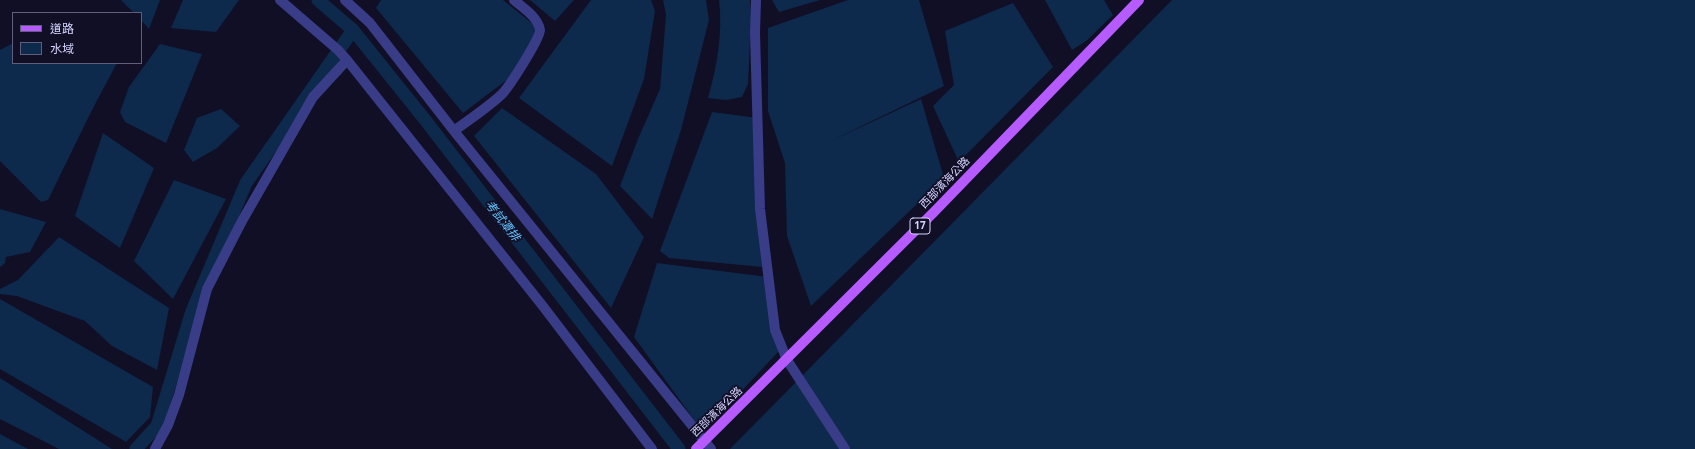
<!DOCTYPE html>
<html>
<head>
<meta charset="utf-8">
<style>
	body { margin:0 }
	#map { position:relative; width:1695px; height:449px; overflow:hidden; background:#110f26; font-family:"Open Sans","Noto Sans TC",sans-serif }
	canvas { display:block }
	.legend { position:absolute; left:12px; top:12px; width:130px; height:52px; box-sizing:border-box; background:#110f26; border:1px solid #5f5e7d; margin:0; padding:5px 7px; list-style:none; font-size:12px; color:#d5d4ff }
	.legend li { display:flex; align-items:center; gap:8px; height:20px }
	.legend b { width:20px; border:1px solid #5f5e7d }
</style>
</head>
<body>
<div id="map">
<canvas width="1695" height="449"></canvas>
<ul class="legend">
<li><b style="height:5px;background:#b55bff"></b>道路</li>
<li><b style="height:11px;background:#0d294b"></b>水域</li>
</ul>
</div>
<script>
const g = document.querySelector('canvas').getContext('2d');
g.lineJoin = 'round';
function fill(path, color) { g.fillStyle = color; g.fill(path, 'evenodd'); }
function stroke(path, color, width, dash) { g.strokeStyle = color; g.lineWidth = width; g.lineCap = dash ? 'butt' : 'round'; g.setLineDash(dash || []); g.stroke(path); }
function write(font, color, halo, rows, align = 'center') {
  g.font = font + ' "Open Sans","Noto Sans TC",sans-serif'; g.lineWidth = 3.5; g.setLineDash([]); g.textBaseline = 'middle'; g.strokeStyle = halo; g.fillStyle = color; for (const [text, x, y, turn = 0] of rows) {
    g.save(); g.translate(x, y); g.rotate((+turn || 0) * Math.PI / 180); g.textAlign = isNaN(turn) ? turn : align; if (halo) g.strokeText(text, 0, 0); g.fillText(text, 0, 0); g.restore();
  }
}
const water = new Path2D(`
	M121,0h39l-11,29 -8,-9v-7h-7z
	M183,0h56l-23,32 -45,-4z
	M381,0h122l36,29 -27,47 -49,37 -87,-105z
	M530,0h44l-19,21z
	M591,0h60l4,11 -11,68 -32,87 -93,-68z
	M663,0h43l3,20 -28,110 -29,89 -32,-33 18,-47 22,-50 6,-74z
	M719,0h31l1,19 -3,65 -6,13 -16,3 -18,-2c9,-32 15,-65 11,-98z
	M772,0h48l-41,12z
	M848,0h71l25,86 -113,55 90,-42 23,79 -133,128 -24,-70 -2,-73 -17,-52v-83z
	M1045,0h59l9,15 -27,26 -14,9z
	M1172,0h523v449h-965z
	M1013,3l40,64 -94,95 -26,-56 21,-21 -9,-54z
	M13,43v20h104l-26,49 -43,88 -7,2 -41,-41v-111z
	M160,44l42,10 -36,89 -41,-21 -5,-10 9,-25z
	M502,108l94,66 48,63 -33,71 -137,-172z
	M221,109l19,17 -23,22 -24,14 -9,-12 13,-32z
	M712,112l46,6 4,149 -93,-9 -9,-7z
	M103,133l51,35 -34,80 -45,-32z
	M174,180l52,19 -53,100 -39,-38z
	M0,209l46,13 -16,30 -24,5 -1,6 -5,4z
	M59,237l110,71 -12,62 -45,-24 -27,-25 -68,-25 -17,-2v-5l18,-9z
	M657,263l111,14 11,74 -76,81 -69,-95z
	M0,299l153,88 -3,30 -24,25 -126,-73z
	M0,378l112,71h-53l-59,-30z
	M0,434l28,15h-28z`);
const canal = new Path2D(`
	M318,0l35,30 73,91 253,328
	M136,449l21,-23 35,-115 54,-128 107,-153`);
const minor = new Path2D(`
	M280,0l58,50 9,10 195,245 110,144
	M345,0l25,23 84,108 257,318
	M756,0l-1,33 5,176 15,121 12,30 58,89
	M454,131c16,-12 33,-23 47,-36 7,-6 40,-58 39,-65 -2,-13 -17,-22 -26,-30
	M155,449l13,-24 11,-30 28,-106 35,-68 71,-124 34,-37`);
const major = new Path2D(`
	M696,449l238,-237 205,-212`);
const shields = [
	[920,226,20]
];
const shieldNames = [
	["17",920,226]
];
const streetNames = [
	["西部濱海公路",945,183,-46],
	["西部濱海公路",717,412,-44]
];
const waterNames = [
	["考試潭排",502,221,52]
];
fill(water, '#0d294b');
stroke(canal, '#0d294b', 13);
stroke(minor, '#393c86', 10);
stroke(major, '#b55bff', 10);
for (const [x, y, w] of shields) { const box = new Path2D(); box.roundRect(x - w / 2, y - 8, w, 16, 3); g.fillStyle = '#110f26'; g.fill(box); stroke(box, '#d5d4ff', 1); }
write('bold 10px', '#d5d4ff', null, shieldNames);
write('11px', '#d5d4ff', '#110f26', streetNames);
write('italic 12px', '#62c2ff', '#110f26', waterNames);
</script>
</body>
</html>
